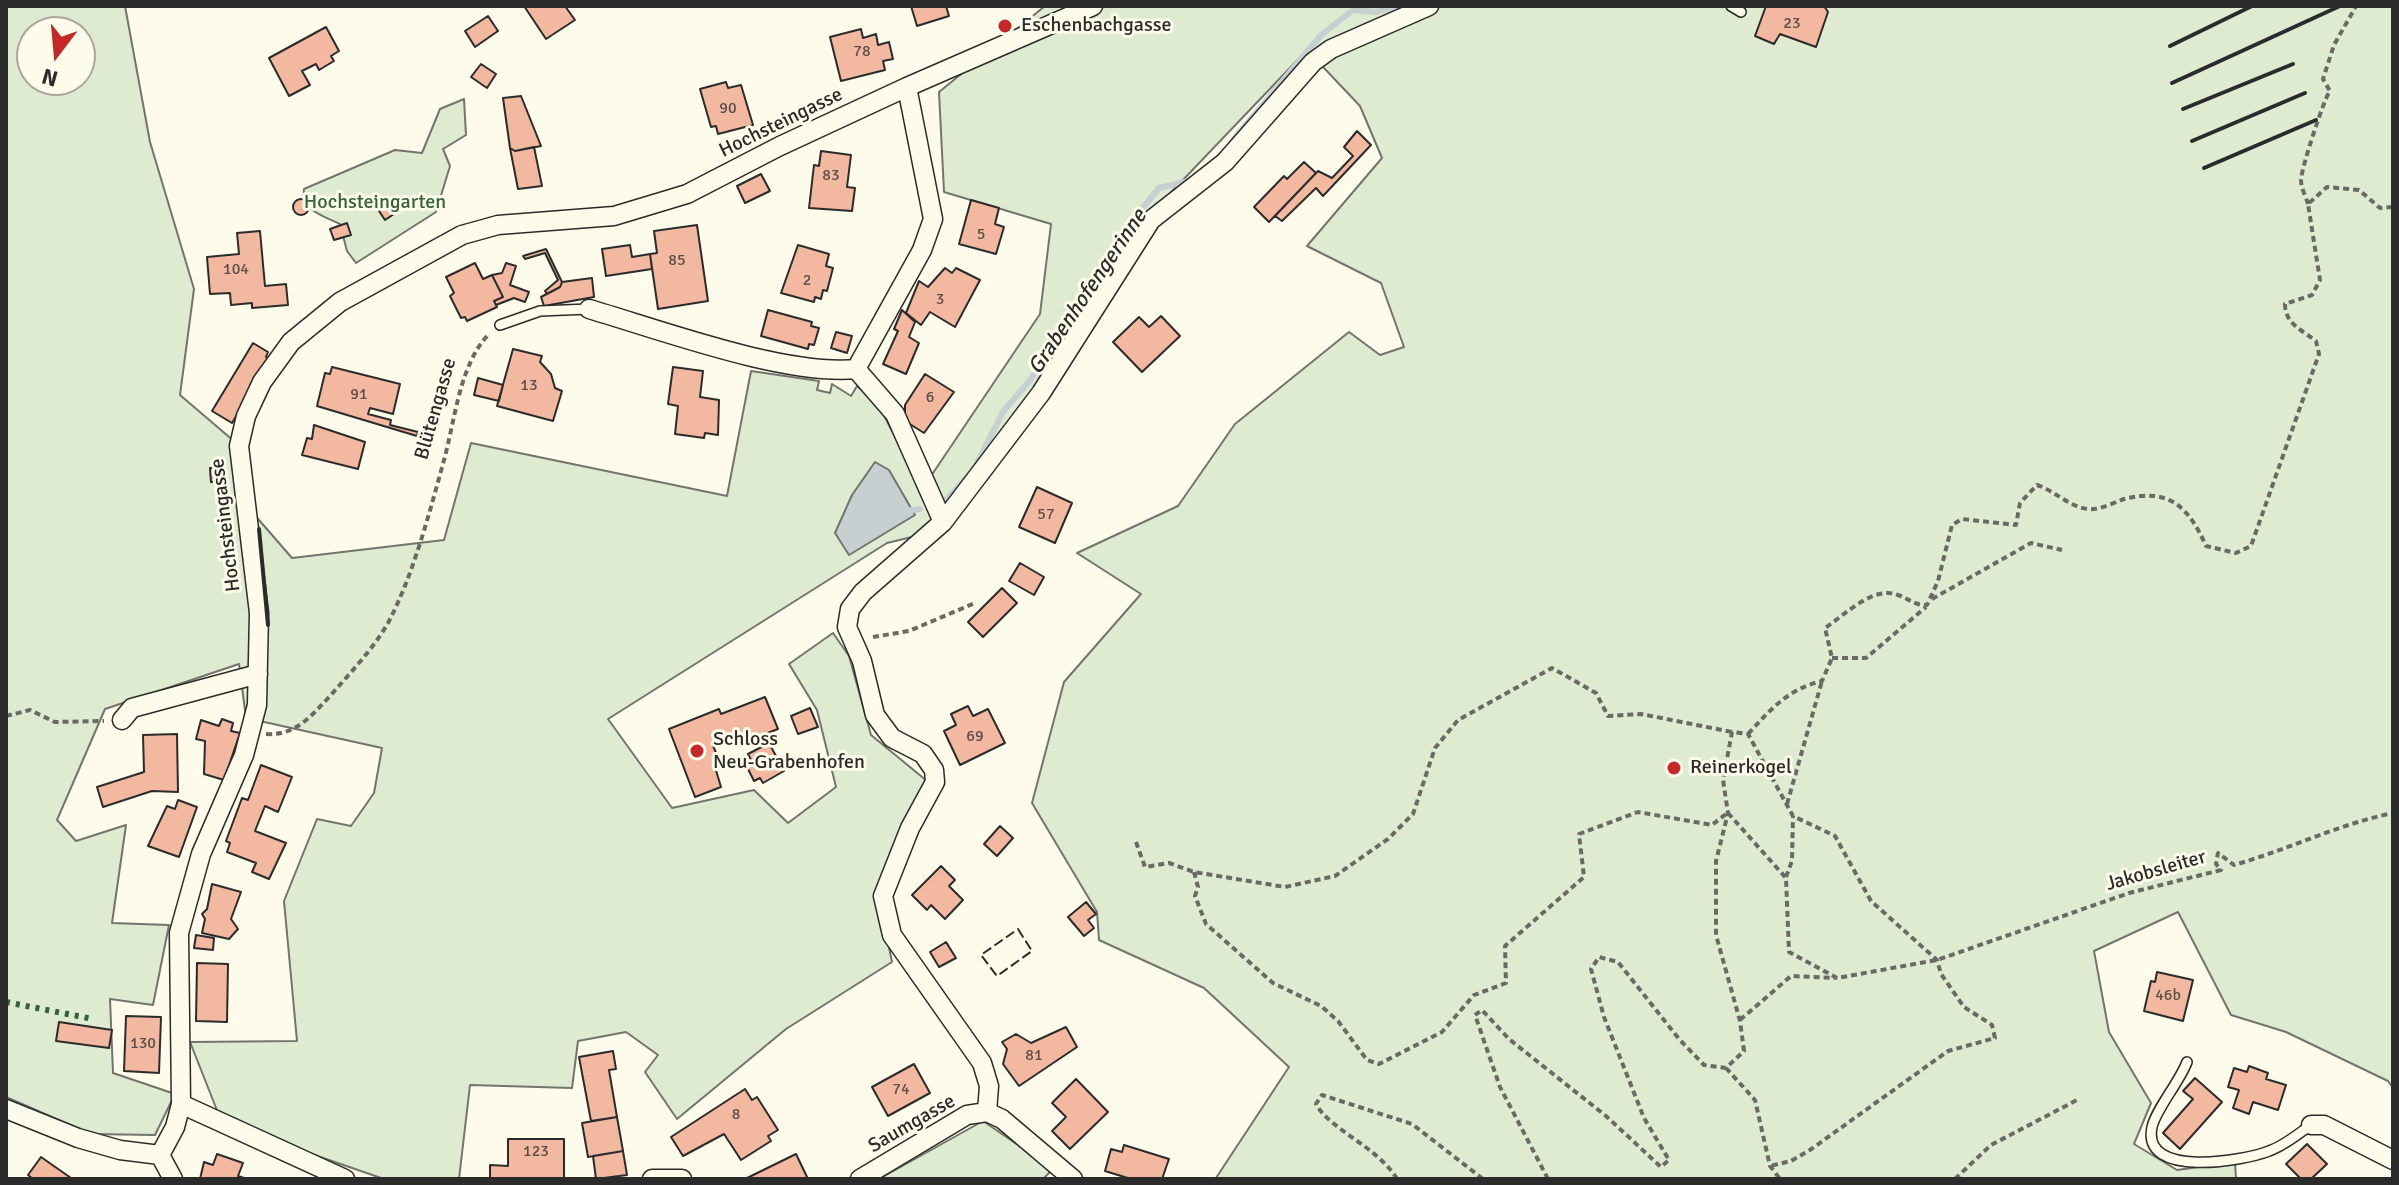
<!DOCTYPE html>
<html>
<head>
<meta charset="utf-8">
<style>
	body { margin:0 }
	#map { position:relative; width:2399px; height:1185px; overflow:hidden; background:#fdfbea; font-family:Signika,sans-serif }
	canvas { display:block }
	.frame { position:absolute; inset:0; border:8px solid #2b2b2b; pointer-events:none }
	.north { position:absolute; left:16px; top:16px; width:80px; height:80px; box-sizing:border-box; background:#fdfbea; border:2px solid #a9a89e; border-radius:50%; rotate:196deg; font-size:22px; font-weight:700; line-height:32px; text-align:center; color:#2b2b2b }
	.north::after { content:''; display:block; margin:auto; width:28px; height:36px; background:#c62828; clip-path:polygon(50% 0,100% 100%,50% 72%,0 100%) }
</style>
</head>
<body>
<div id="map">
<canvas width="2399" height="1185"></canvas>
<div class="frame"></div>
<div class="north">N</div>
</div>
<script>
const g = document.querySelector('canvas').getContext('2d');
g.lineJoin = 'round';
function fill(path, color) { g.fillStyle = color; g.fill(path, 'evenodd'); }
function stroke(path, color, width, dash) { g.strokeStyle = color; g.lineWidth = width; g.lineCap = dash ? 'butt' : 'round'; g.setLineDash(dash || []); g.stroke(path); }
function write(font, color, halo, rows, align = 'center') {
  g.font = font + ' Signika,sans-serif'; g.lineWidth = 6; g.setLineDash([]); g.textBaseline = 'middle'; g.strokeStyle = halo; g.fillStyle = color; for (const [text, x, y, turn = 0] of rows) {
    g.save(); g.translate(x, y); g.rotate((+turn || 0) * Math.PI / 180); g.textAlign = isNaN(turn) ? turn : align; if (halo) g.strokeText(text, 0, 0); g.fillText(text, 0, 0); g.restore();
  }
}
const green = new Path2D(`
	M6,6h119l25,136 44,147 -14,106 55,47 11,63 46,53 152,-18 27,-97 256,53 24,-125 68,10 -2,9 13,3 2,-9 19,12 6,-10 21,18 26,50 27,22 109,-162 11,-90 -107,-32 -5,-100 106,-86h1348v1082l-5,-7 -102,-49 -55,-17 -53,-103 -84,39 15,81 42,71 -17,41 43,26 58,-8 1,17 -1020,-1 73,-111 -85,-79 -105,-48 -2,-28 -65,-109 32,-121 77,-88 -64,-41 101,-47 57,-82 114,-92 31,23 24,-8 -23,-64 -74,-37 75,-88 -22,-52 -53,-56 -168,176 -67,120 -129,176 -27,14 -29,7 -279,176 64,89 82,-18 34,33 48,-36 -19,-77 -28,-46 44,-31 16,23 22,79 56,46 -50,108 15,73 -106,67 -109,90 -32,-47 13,-17 -32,-23 -48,9 -6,47 -102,-3 -11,94h-75l-162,-56 -32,-81 107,-1 -13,-140 33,-82 34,7 23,-33 8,-45 -136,-30 -7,-54 -134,45 -48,111 19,21 50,-16 -14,98 57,2 -16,80 -43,-6 3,74 62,21 -20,41 -64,-1 -85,-37zM32,32h48v48h-48z
	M464,99l2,36 -23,14 7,17 -14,46 -80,51 -9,-12 -7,-27c-16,-8 -40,-14 -36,-35l91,-39 27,3 18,-44z
	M983,1121l70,48 -10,10h-164z`);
const water = new Path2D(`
	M875,462l14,8 26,45 -66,40 -14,-22 17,-38z`);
const stream = new Path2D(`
	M1234,139l87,-104 32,-25 23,2 24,-6
	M977,463l26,-51 28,-33 61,-100 39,-57 28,-34 33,-8
	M947,499l19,-21
	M905,511l15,-2`);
const building = new Path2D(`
	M524,6h41l10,14 -29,19z
	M911,6h35l3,10 -32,10z
	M1766,6h58l4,6 -12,35 -36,-13 -6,10 -19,-8z
	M488,16l10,15 -23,16 -10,-16z
	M326,27l13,24 -8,5 3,5 -15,9 -3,-6 -14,7 8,14 -21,11 -20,-38z
	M861,29l2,9 13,-4 2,11 11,-3 4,17 -10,2 2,9 -44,11 -11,-44z
	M481,64l15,10 -9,14 -16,-11z
	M726,82l2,6 13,-3 12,40 -35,9 -2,-8 -5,1 -11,-38z
	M521,96l20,50 -26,5 -5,-3 -7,-50z
	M1357,131l14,14 -48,51 -7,-8 -34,33 -7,-5 43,-45 14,7 21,-22 -9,-9z
	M534,147l8,39 -24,3 -8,-41 5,3z
	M821,151l30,4 -4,32 8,1 -3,23 -43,-3 5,-43 5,1z
	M1304,162l12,11 -47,49 -15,-15 30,-31 3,3z
	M761,174l9,17 -25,12 -8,-17z
	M293 207a8 8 0 1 1 16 0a8 8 0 1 1-16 0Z
	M971,200l28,8 -4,16 9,3 -8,27 -37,-10z
	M394,201l6,9 -15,10 -6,-9z
	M347,223l4,12 -17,5 -4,-11z
	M697,225l11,76 -50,8 -8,-55 7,-1 -3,-22z
	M260,231l5,55 21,-2 2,21 -36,3v-5l-21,2 -1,-12 -20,1 -3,-37 32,-3 -2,-21z
	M630,245l2,12 18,-3 2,15 -46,7 -4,-27z
	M798,245l31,9 -3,12 7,2 -6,23 -4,-1 -2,9 -6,-2 -1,5 -33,-9z
	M546,249l16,33 -2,5 -13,7 -2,-3 13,-11 -13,-27 -20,6 -2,-3z
	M475,263l8,16 9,-4 11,22 -9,4 3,6 -30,14 -2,-4 -4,1 -11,-22 4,-3 -8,-16z
	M506,263l10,3 -6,19 19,7 -4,10 -11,-4 -18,7 -2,-4 9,-4 -11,-22 10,-2z
	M945,268l7,5 4,-5 24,12 -25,47 -25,-15 -9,13 -15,-12 13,-32 9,6z
	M592,278l2,19 -50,9 -3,-9 19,-10 2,-5z
	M768,310l44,12 -1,4 8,2 -5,17 -5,-1 -1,5 -47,-13z
	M902,310l13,12 -6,15 10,6 -13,31 -23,-10 15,-33 -4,-2z
	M1161,316l19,20 -38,36 -29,-30 26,-25 10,10z
	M836,332l16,4 -5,17 -16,-5z
	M253,343l15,9 -2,5 4,3 -38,63 -20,-12z
	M513,349l29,7 -2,6 11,12 4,14 7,3 -9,30 -56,-15z
	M332,367l68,17 -7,30 -23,-6 -2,6 23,6 -1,5 28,7 -1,4 -100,-30 8,-33 5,1z
	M673,367l30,4 -3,26 19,3 -1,35 -13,-2 -1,5 -29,-4 3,-28 -10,-2z
	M925,374l29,18 -30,41 -19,-12v-16z
	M478,378l25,7 -4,16 -25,-6z
	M314,425l51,17 -7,27 -56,-14 5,-17 5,1z
	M210,468h13v14h-12z
	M1037,487l35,16 -17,40 -36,-16z
	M1020,563l24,14 -10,18 -25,-14z
	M1002,588l15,15 -34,34 -15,-15z
	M765,697l13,32 -44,17 -4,-10 -18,7 9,22 -6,2 6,20 -26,10 -26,-68 50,-20 2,5z
	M968,706l5,10 15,-7 17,34 -45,22 -16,-34 12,-6 -5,-11z
	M810,708l8,19 -20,7 -7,-18z
	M222,719l11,4 -2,8 9,2 -16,47 -20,-6 1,-33 -9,-2 5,-19 18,6z
	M177,734l1,58 -26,-1 -49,16 -6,-20 47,-15 -1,-37z
	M769,743l15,28 -21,12 -3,-5 -6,3 -9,-18 6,-3 -3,-6z
	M261,765l31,12 -14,35 -13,-6 -10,25 31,12 -17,36 -17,-7 4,-9 -29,-11 3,-9 -4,-2 16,-43 6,2z
	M178,800l19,7 -18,50 -31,-11 19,-40 8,3z
	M1000,826l13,12 -16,18 -13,-12z
	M941,866l14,14 -6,6 14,14 -18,19 -14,-14 -4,5 -15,-15z
	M212,884l29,8 -10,27 7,10 -9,10 -27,-6 3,-14 -3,-5 5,-5z
	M1086,902l10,12 -8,6 6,8 -10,8 -16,-19z
	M196,935l18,3 -1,12 -19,-2z
	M946,942l10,16 -17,9 -9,-15z
	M197,963l31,1 -1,58 -31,-1z
	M2157,972l36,8 -10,41 -39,-10 7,-30 4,1z
	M126,1016l35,1 -2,56 -35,-2z
	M59,1022l53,8 -3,18 -53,-7z
	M1066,1027l11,20 -58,39 -16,-22 4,-15 -5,-7 14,-8 15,9z
	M613,1051l3,18 -7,1 8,47 -26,4 -12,-64z
	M914,1064l16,29 -42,23 -16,-29z
	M2249,1066l19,7 -2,6 20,6 -8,25 -25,-8 -4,12 -16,-6 6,-18 -11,-3 6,-19 13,4z
	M2195,1078l27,24 -42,47 -17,-16 30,-34 -10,-8z
	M1076,1079l32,33 -38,37 -18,-18 14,-14 -14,-14z
	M745,1089l7,11 5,-3 21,33 -10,6 3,5 -30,19 -17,-26 -41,22 -12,-19z
	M617,1117l6,34 -35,6 -6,-34z
	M508,1139h56v40h-74v-14l18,1z
	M2307,1144l20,20 -16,15h-10l-15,-15z
	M1124,1145l45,14 -7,20h-31l-26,-8 6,-22 11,3z
	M623,1151l4,24 -31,4 -3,-23z
	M217,1154l26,9 -5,13 9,3h-47l4,-17 9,3z
	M796,1154l12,25h-63z
	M41,1157l30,21 -1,1h-37l-5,-4z`);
const path = new Path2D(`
	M2308,204c-2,-7 -7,-16 -7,-24 0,-11 24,-84 29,-89l-7,-12 11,-34 22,-39
	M1932,599l99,-56 31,7
	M873,637l36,-6 66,-28
	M1832,658h34l60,-51
	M6,716l24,-6 25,12 49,-1
	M266,734c30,2 46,-19 65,-39 20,-23 42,-46 57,-72 25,-47 42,-112 56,-163 11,-39 15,-95 45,-126
	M1748,734c23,-25 40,-45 74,-53l10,-23 -7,-30c20,-13 48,-43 73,-33 11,4 18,11 29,10l11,-24 14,-56 10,-6 54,6 4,-22 17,-18c19,6 36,26 57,24 10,-1 21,-7 30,-10 46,-12 65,9 82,47l30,7 15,-7 68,-192 -3,-13c-14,-11 -31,-17 -31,-37l27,-9 8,-15 -12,-76 19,-17 32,3 21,18 13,-1
	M1787,804l35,-123
	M1728,813l58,65 3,74 48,26 100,-18 192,-67 92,-23 -5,-6 2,-11 16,12c53,-15 105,-41 159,-52
	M1136,842l9,25 24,-4 25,9 91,15 50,-11 53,-37 25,-25 22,-66 23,-28 94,-52 44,25 12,23 33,-2 91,18
	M1194,872l4,15 -3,9 11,28 67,59 48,23 17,15 29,39 12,4 63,-32 32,-37 32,-12 -1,-37 79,-69 -5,-43 59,-22 74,13 14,-11
	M1786,877l6,-16 1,-45
	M1740,1020l51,-44 44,2
	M1726,1068l29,32 15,66 10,13
	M1397,1179c-20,-33 -67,-49 -81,-75l6,-9 90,29 71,55
	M1548,1179l-48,-92 -25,-72 7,-5 27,29 97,77 55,51 8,-7 -25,-42 -40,-101 -13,-48 8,-12 19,5 61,77 25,26 22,3 18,-17 -4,-30 -24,-86v-74l12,-48 -5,-33 9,-48 16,2 45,82 42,20 36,65 66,59 4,14 23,33 28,18 3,13 -47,13 -138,99 -19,11 -21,5
	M1955,1179l36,-34 86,-45`);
const lane = new Path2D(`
	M1731,6l10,6
	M500,325l40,-14 49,-2
	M2187,1062c-8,21 -31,47 -35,65 -11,52 92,34 117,24 15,-5 29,-17 42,-26`);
const street = new Path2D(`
	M589,309c72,21 196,67 267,60
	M856,369l66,-119 11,-31 -26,-132
	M856,369l39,45 48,108
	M122,720l10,-12 126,-34
	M181,1104l164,75
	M6,1109l72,29 42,12 40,5 13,24
	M987,1112l2,-26 -7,-23 -90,-128 -9,-39 27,-68 25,-46 -1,-12 -11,-16 -31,-16 -17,-23 -13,-54 -15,-34 3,-18 13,-17 80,-70 98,-129 110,-173 74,-58 88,-100 18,-13 98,-43
	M987,1112l15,7 71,60
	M2311,1125h13l69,35
	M160,1155l15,-28 6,-23 -2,-171 22,-79 43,-99 13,-50 2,-92 -20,-167 7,-30 16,-34 29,-40 49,-40 122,-67 36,-10 116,-9 73,-22 93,-48 127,-59 186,-81
	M652,1179h30
	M860,1179l107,-64 20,-3`);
const hedge = new Path2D(`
	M6,1002l87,17`);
const fence = new Path2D(`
	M1018,929l14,22 -35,25 -16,-21z`);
const wall = new Path2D(`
	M2170,46l82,-40
	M2172,83l168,-77
	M2183,109l110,-45
	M2192,141l113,-48
	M2204,168l112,-48
	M259,529l9,96`);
const markers = [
	[1005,26,8,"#c62828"],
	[697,751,8,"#c62828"],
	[1674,768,8,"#c62828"]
];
const numberNames = [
	["23",1792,24],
	["78",862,52],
	["90",728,109],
	["83",831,176],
	["5",981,235],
	["85",677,261],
	["104",236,270],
	["2",807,281],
	["3",940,300],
	["13",529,386],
	["91",359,395],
	["6",930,398],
	["57",1046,515],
	["69",975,737],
	["46b",2168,996],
	["130",143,1044],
	["81",1034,1056],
	["74",901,1090],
	["8",736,1115],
	["123",536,1152]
];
const poiNames = [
	["Eschenbachgasse",1021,26],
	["Schloss",713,740],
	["Neu-Grabenhofen",713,763],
	["Reinerkogel",1690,768]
];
const streetNames = [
	["Hochsteingasse",781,123,-26],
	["Blütengasse",436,409,-74],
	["Hochsteingasse",226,525,-97],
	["Jakobsleiter",2156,871,-16],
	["Saumgasse",912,1124,-30]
];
const parkNames = [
	["Hochsteingarten",375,203]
];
const waterNames = [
	["Grabenhofengerinne",1088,292,-56]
];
fill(green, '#deebd1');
stroke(green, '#74746e', 2);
fill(water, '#c7d0d0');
stroke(water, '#74746e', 2);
stroke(stream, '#c7d0d0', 6);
fill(building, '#f2b8a0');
stroke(building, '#2b2b2b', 2);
stroke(lane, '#2b2b2b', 12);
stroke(street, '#2b2b2b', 21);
stroke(path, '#6a6964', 4, [6, 4]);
stroke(lane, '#fdfbea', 9);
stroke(street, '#fdfbea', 18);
stroke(hedge, '#34623c', 6, [4, 6]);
stroke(fence, '#2b2b2b', 2, [10, 4]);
stroke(wall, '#2b2b2b', 4);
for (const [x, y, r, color] of markers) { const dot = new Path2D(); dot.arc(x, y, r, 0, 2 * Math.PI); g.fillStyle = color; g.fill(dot); stroke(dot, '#fdfbea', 3); }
write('16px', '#5d4e48', null, numberNames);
write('20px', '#2b2b2b', '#fdfbea', poiNames, 'left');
write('20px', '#2b2b2b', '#fdfbea', streetNames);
write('20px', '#34623c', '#fdfbea', parkNames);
write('italic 22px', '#2b2b2b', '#fdfbea', waterNames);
</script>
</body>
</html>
